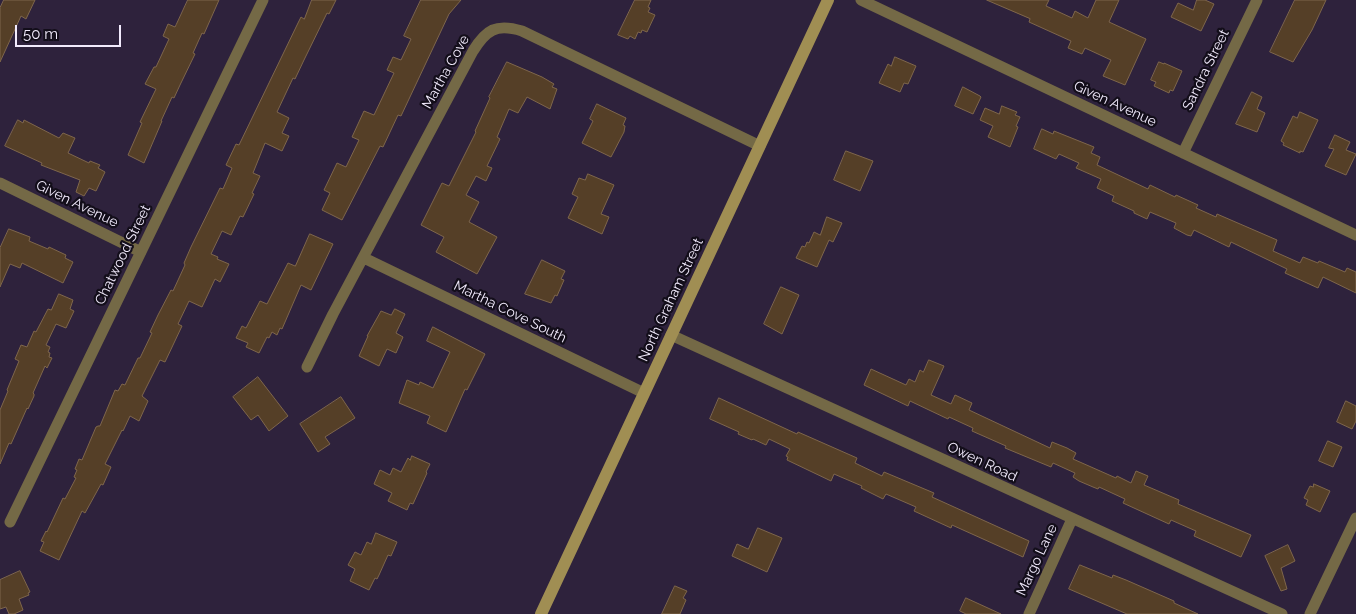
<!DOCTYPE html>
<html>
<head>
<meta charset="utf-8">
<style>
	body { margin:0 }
	#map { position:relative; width:1356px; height:614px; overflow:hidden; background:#2e223c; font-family:Raleway,sans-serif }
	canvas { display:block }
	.scale { position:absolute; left:15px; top:25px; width:106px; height:22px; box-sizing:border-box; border:2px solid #f2ebfd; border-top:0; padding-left:6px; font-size:15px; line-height:18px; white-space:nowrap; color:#f2ebfd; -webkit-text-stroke:4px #130e1a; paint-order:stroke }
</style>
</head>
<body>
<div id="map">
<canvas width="1356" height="614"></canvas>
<div class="scale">50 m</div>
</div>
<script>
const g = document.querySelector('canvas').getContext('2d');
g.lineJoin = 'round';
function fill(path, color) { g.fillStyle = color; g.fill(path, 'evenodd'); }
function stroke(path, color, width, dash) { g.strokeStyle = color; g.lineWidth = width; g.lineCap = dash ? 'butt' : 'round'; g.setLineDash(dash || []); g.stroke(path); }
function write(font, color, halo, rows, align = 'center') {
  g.font = font + ' Raleway,sans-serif'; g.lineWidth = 4.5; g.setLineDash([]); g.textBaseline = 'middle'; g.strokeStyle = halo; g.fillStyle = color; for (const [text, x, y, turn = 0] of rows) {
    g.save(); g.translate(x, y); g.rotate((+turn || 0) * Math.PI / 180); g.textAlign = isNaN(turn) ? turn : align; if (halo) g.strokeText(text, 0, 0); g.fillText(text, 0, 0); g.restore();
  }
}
const building = new Path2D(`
	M4,0h31l-9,19 -5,-3 -21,46v-54z
	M188,0h31l-15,34 -2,-1 -9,20 2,1 -15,31 -6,13 -2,-1 -11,24h1l-18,42 -16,-8 14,-32 -2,-1 16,-33 -11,-5 9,-17h2l13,-28 -6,-3 5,-12 7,3 1,-2z
	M312,0h24l-7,14 -2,-1 -23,47 -9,19 -2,-1 -16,34 12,6 -7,15 7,3 -7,15 -17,-8 -12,30 7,3 -8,17 2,1 -11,23 -3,-1 -9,19 -9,-4 -11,23 7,3 -1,2 12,5 -9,18 -5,-3 -13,28 -13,-6 -11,23 4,2 -17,36 -5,-2 -18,36 6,5 -9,20 -9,-5 -7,15 -1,-1 -17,34 6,3 -8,18 -2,-1 -16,29 -3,-2 -23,49 -19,-9 4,-9 -3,-1 5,-10 1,1 16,-34 2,1 11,-21 -2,-1 3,-7 -2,-1 4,-10 3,1 14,-33 2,-1h2l15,-36 3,1 4,-7 3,1 13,-27h2l12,-25 -2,-1 8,-17 13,-25 2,1 12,-26 -1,-2 7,-16 29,-59 3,1 9,-21 -6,-3 10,-21 3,1 59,-122 3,-6 3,2z
	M421,0h40l-12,14 -48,102 -3,-1 -15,32 -3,-1 -38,74 -20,-10 8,-17 -6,-3 13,-27 9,4 13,-27 -7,-3 12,-26 10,4 20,-42 -7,-3 6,-13 8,3 10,-21 -7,-3z
	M635,0h16l-3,7 2,1 -2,4 7,3 -8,17 -5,-2 -1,3 -3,-1 -3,7 -5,-3 -2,3 -10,-4z
	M987,0h62l-3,6 26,12 3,-7 13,7 8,-18h23l-10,22 37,17 -21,46 -22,-9 8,-16 -26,-12 -3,6 -14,-6 3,-7 -42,-19 1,-3z
	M1197,0h8l9,4 -13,27 -30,-14 7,-14 15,7z
	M1295,0h31l-14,30 -19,32 -23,-10z
	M895,57l21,9 -8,18 -4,-1 -4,9 -21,-9 9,-19 3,2z
	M507,62l35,15 12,7 -2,3 5,2 -7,20 -23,-12 -9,16 -9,-4 -12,28 3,2 -13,27 5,2 -6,13 -10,-5 -10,19 13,7 -10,20 28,15 -20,37 -41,-22 8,-15 -23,-12 21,-42 7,3 27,-54 -1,-1 15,-33 -1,-1z
	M1159,62l5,2v-1l18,8 -9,20 -3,-1 -1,3 -15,-7 2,-4 -5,-2z
	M963,87l17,9 1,1 -8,17 -18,-8z
	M1252,92l10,5 -5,12 8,4 -8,19 -21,-8z
	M597,104l29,14 -3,7 2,1 -1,6 -13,25 -29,-14 11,-22 -3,-2z
	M1002,106l15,6 -2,3 5,2 -4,9 2,1 -8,20 -22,-10 5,-11 -13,-6 5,-12 14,6z
	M1300,112l18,8 -15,32 -3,-1v2l-17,-8 1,-2 -3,-2 12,-25 4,2z
	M18,120l5,3 1,-3 35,18 4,-5 12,5 -7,15 21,10 1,-2 10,4 -2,3 7,4 -9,19 -7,-3 -5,8 -8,-4 4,-12 -39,-15 1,-2 -37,-17z
	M1042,129l11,5 1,-3 40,16 -3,6 9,4 -3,8 51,24 2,-4 25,12 1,-2 22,10 -2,3 20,9 1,-3 60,26 -4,11 27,12 3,-6 15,6 1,-2 26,11 2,-4 9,4v21l-33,-16 -5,11 -33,-15 2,-4 -56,-27 -2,5 -35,-17 -3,6 -4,-1 -13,-7 2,-5 -26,-11 -3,7 -13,-6v-2l-22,-10 2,-5 -17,-8 4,-9 -25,-11 3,-5 -20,-9 -3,5 -22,-10z
	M1335,135l15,7 -4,8 10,4 -10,21 -21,-9 9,-17 -5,-1z
	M846,151l27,10 -13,30 -26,-11z
	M588,174l26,11 -13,29 8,3 -7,17 -34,-16 10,-21 -6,-3 7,-16 6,2z
	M827,217l15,6 -9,19 -4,-2 -12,27 -21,-9 6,-12 3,1 2,-5 2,1 5,-11 6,3z
	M9,229l21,8 -1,4 19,8 1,-2 17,8 -1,3 8,4 -10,21 -41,-20 -2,5 -10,-4 -10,23v-39z
	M310,234l23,10 -22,46 -10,-5 -19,44 -2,-1 -3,7 -5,-3 -3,6 -2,-1 -8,16 -13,-6 2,-4 -12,-5 6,-12 4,2 14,-27 7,3 21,-41 7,3z
	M542,260l23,11 -4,8 3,1 -7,16 -2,-1 -4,8 -26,-9z
	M781,287l18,8 -17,39 -18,-10z
	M59,294l14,6 -3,9 4,2 -8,17 -10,-4 -10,21 4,2 -2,5 2,1 -1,4 3,1 -5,10 -2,-2 -12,27 1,1v2l-6,13 -1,-1 -16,36 -2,-1 -9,21v-54l8,-19 -1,-1 12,-29 -4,-2 6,-14 6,2 7,-16 2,1 12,-23 3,1z
	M395,309l10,5 -9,19 7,4 -7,16 -9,-4 -8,17 -20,-10 9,-20h-1l14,-25 10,4z
	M433,327l52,27 -18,36 -2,-1 -19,43 -19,-9 3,-7 -31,-13 8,-23 12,5 1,-3 13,6 17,-36 -23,-11z
	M929,360l15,6 -13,29 20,9 4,-9 17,8 -3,7 81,38 2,-6 15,6 9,5 -3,6 43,19 1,-2 14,7 5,-12 12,5 -4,9 35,15 -1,4 73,31 -10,22 -47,-21 2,-5 -25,-11 -2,4 -46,-21 2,-4 -26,-12 -1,2 -5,-2 -14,-6 -6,-4 2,-4 -22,-10 -2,4 -46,-19 1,-2 -34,-15 1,-3 -24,-11 -1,2 -38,-18 -2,5 -44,-21 7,-16 35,16 3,-6 6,3 5,-12 3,2z
	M258,377l30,39 -19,15 -11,-16 -7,5 -18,-23z
	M341,397l14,21 -30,19 5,7 -12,8 -18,-28z
	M719,398l78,36 1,-2 59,26 -2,5 27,13 2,-4 50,21 -2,4 97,44 -6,16 -71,-32 -1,3 -37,-17 2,-4 -30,-13 -3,5 -22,-11 1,-2 -28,-12 -3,7 -44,-21 1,-3 -2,-1 4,-7 -21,-10 -3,6 -13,-6 -1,1 -14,-6 1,-2 -29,-13z
	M1346,401l10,5v15l-4,8 -15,-7z
	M1328,441l14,6 -9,20 -14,-6z
	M412,456l18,8 -4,8 1,1 -14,31 -3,-1 -3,7 -19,-9 4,-8 -18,-9 6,-14 10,5 3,-7 8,4 7,-14 2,2z
	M1314,484l16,7 -10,21 -14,-7 2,-5 -4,-2 6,-12 3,1z
	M758,528l24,10 -15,34 -35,-16 5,-12 11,5z
	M376,533l21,9 -6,14 -3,-1 -9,20 -2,4 -2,-1 -6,12 -19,-9 5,-12 -7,-4 7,-13 6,3 6,-13 4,2z
	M1288,545l7,16 -14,7 6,21 -6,2 -16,-35z
	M1080,565l32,13 1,-3 13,5 48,21v2l24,11h-71l-58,-25z
	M20,571l10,21 -2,1 1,2 -10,4 4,11 -9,4h-5l-3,-7 -6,2v-29z
	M675,586l12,5 -4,7 3,2 -6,14h-18z
	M966,598l35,16h-35l-6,-3z`);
const street = new Path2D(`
	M861,0l495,235
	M1183,153l74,-153
	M0,183l141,69
	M364,258l280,135
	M671,335l611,279
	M307,367l26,-53 140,-263c13,-21 23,-28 49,-20l238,115
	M10,522l253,-522
	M1029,614l43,-95
	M1310,614l46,-96`);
const secondary = new Path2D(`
	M541,614l287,-614`);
const streetNames = [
	["Sandra Street",1206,70,-64],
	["Martha Cove",446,72,-61],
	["Given Avenue",1115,104,25],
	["Given Avenue",77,204,26],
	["Chatwood Street",123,255,-64],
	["North Graham Street",671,300,-65],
	["Martha Cove South",510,312,26],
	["Owen Road",982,462,25],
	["Margo Lane",1037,560,-65]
];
fill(building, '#553f27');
stroke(building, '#7e664c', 1);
stroke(street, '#746946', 11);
stroke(secondary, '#a08e53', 12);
write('14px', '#f2ebfd', '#130e1a', streetNames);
</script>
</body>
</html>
